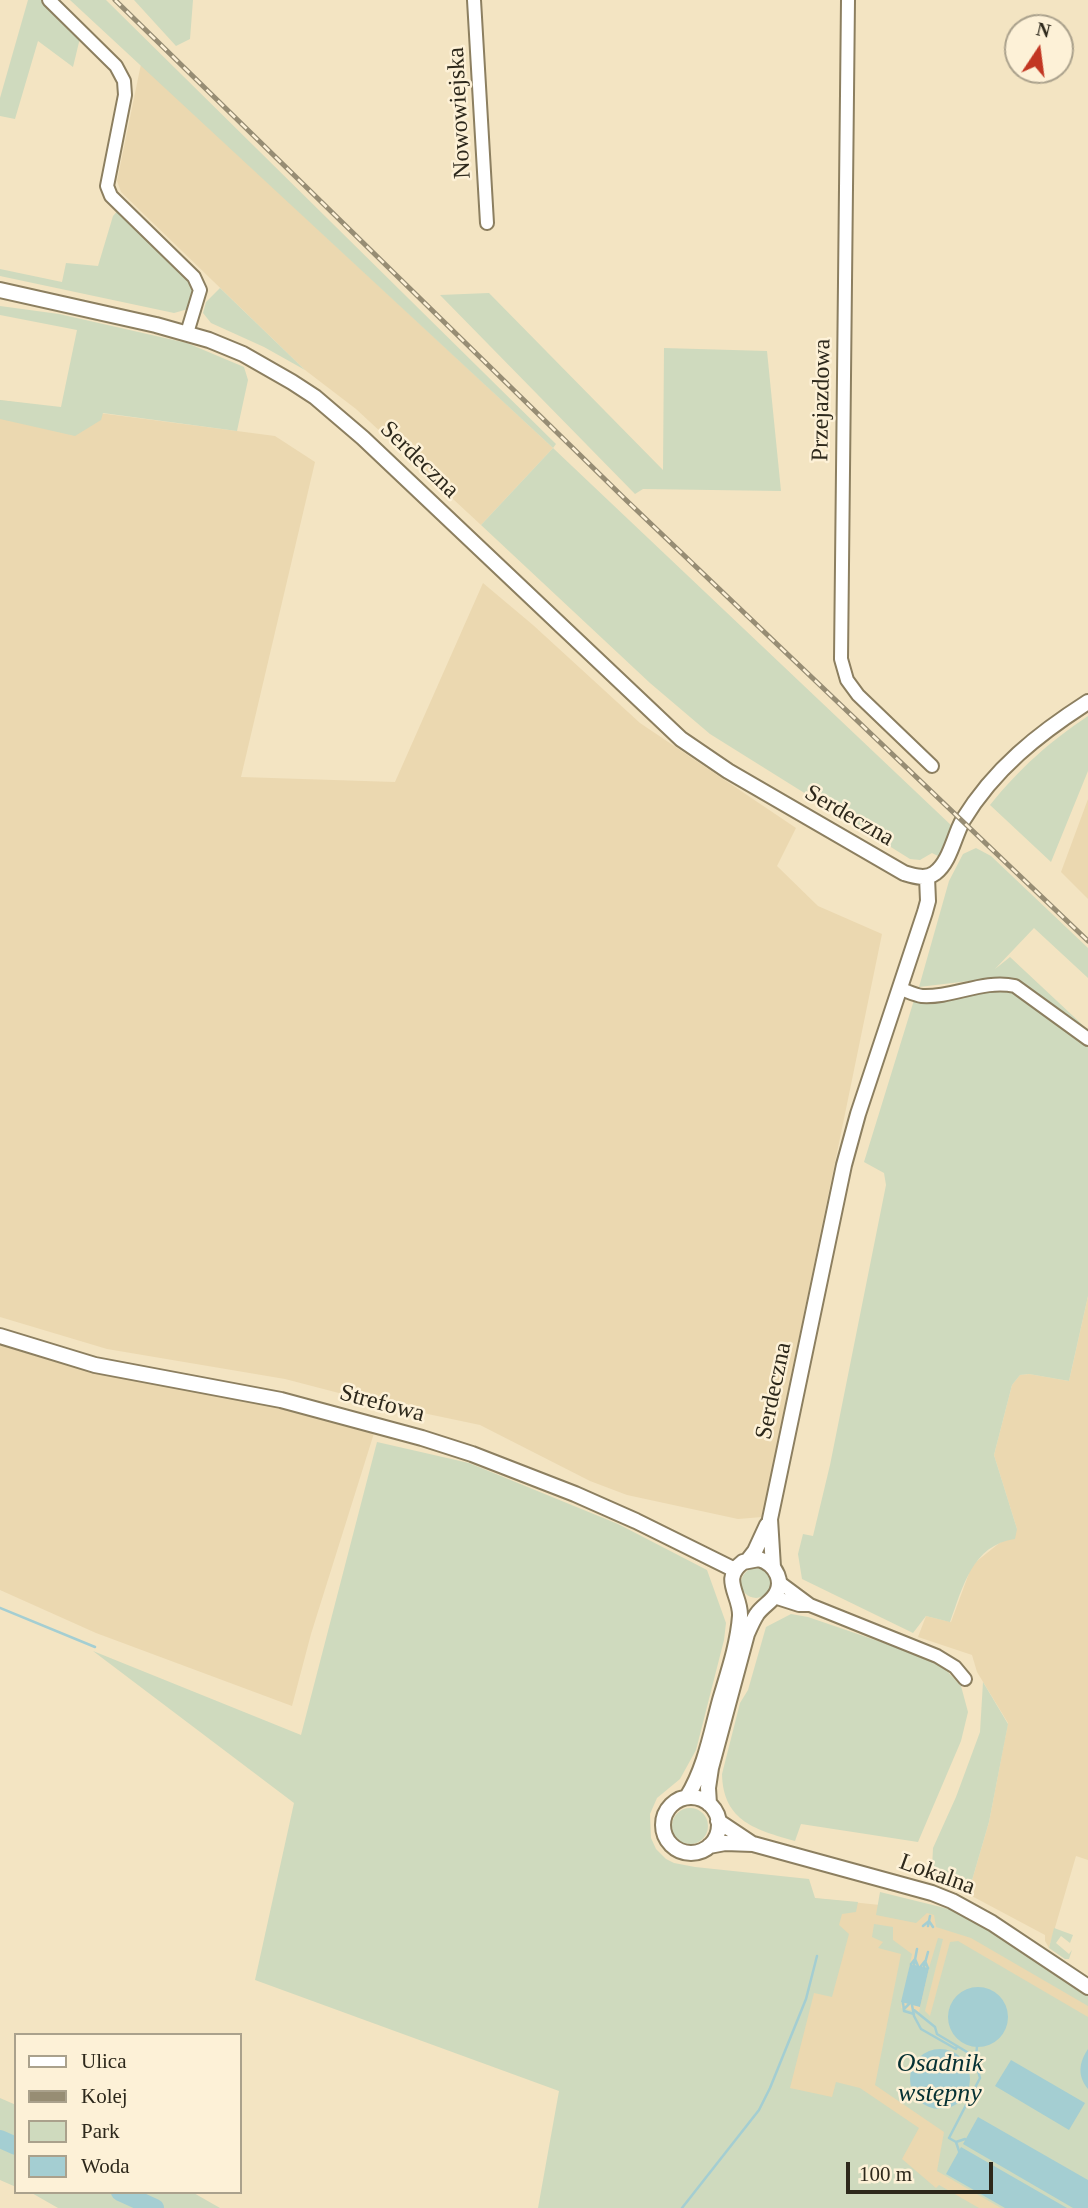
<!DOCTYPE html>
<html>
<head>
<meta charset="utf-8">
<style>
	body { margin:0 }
	#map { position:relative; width:1088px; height:2208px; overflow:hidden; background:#f3e4c2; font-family:Georgia,serif }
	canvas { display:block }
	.legend { position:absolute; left:14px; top:2033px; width:228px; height:161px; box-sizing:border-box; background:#fdf1d7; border:2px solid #aaa18c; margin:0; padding:9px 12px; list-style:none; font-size:21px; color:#2d281b }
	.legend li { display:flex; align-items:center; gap:14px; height:35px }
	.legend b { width:35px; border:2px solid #aaa18c }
	.north { position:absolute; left:1004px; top:14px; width:70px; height:70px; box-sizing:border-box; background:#fdf1d7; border:2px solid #aaa18c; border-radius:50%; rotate:13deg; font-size:19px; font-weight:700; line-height:28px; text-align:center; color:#2d281b }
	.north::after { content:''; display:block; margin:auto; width:24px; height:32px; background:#c23622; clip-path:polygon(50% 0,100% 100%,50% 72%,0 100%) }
	.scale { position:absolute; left:846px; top:2162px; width:147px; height:32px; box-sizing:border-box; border:4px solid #2d281b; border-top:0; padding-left:9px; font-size:21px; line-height:24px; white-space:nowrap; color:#2d281b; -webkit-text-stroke:5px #fdf1d7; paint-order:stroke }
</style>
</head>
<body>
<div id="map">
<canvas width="1088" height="2208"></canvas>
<ul class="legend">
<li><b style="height:9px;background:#fff"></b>Ulica</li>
<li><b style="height:9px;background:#978d74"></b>Kolej</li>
<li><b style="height:19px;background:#cfdabe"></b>Park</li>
<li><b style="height:19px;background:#a4ced2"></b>Woda</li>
</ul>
<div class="north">N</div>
<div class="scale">100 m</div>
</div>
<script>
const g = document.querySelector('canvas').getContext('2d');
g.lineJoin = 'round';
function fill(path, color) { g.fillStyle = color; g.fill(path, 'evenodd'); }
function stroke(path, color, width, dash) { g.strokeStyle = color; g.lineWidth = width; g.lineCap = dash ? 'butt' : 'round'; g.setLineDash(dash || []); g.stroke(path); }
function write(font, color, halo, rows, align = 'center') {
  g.font = font + ' Georgia,serif'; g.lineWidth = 5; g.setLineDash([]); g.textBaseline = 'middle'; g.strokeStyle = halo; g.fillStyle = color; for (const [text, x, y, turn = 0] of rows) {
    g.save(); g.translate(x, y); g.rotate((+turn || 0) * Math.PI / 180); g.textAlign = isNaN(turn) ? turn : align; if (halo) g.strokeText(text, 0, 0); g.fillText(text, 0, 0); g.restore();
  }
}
const built = new Path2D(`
	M141,64l412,384 -72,77 -125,-116 -51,-39 -184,-178 -4,-11z
	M0,400l275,36 40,26 -74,315 154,5 88,-199 50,42 107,98 156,105 -19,38 41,40 64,28 -120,583 -24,2 -111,-24 -37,-14 -110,-56 -95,-20 -100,-26 -178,-30 -107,-32z
	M1088,799v100l-27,-27z
	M1088,1296v564l-12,-4 -27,92 -4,-7v-6l-77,-41 21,-72 19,-99 -31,-51 -5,-17 -54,-18 8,-21 25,6 21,-57 45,-36 -23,-74 18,-70 8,-10 9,-1 40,7z
	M0,1345l93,28 100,13 182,44 -64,204 -19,72 -196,-73 -96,-43z
	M814,1898l141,15 133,83v212h-185l-145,-121z`);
const green = new Path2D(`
	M28,0h13l39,38 -7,29 -35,-26 -23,78 -15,-3v-18z
	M70,0h36l450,444 -3,4 400,379 -15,29 -6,-3 -12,7 -10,-1 -200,-125 -60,-51 -169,-158 72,-77z
	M134,0h59l-3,39 -14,7z
	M119,209c16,16 68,58 73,78 1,7 -1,15 -4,22l-14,4 -174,-37v-7l62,13 4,-19 32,3 15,-50z
	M220,288l85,82 -41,-23 -53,-24 -8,-10 3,-11z
	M489,293l174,177 1,-122 103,3 14,140 -138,-2 -8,5 -195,-199z
	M0,306l59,8 128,29 57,24 4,13 -11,51 -134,-18 -2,7 -26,16 -75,-17v-19l61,7 16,-77 -77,-15z
	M1088,716v55l-37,91 -61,-57c30,-37 59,-63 98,-89z
	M976,848l15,8 97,92v30l-54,-50 -39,41 15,-12 78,73v266l-19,85 -40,-7 -9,1 -8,10 -18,70 23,74 -2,10c-43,6 -52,48 -65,83l-24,-6 -13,17 -111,-54 -4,-25 5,-20 10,2 17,-71 56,-280 -2,-12 -20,-11 50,-162 21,2 68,-14 -17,-9 -67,8 30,-106 14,-27z
	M377,1442l92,21 149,61 89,46 19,53 -2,17 -28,110 -16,29 -23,19 -7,16 1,24 5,11 10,10 8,4 21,4 114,12 6,19 43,4 -2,10 -14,2 -3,11 10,9 -17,63 -18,-4 -24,95 42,9 4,-15 24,6 59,40 -17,31 34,29 3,-3 40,23h-441l21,-117 -304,-111 39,-177 -201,-152 208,84z
	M741 1583a15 15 0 1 1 30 0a15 15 0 1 1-30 0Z
	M791,1614l17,3 120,41 20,14 13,14 7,26 -7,29 -43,101 -117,-18 -6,17c-38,-11 -72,-19 -73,-67l18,-71 8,-13 18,-63z
	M983,1682l25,42 -19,98 -21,72 -32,-13 -4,-13 1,-20 23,-51 24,-65z
	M672 1826a18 18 0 1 1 36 0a18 18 0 1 1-36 0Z
	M880,1892l73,18 21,10 114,73v13l-117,-68 -35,-11 -2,-12 -7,-2 -11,10 -40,-8z
	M874,1924l19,3v13l19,14 -11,54 18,4 10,-44 9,-30 5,1 -18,72 5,5 20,-74 8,-1 130,76v191h-87l-64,-37 7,-39 -69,-47 26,-131 -23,-6 5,-6 -11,-5z
	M1054,1928l19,7 -3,8 -9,-7 -5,7 13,11 3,-4 -3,9h-4l-16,-11z
	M0,2098l16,7v82l-16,-7z
	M30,2192h162l28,16h-162z`);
const water = new Path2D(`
	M910,1964l19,4 -9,39 -19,-5z
	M948 2017a30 30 0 1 1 60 0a30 30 0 1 1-60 0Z
	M910 2079a30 30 0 1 1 60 0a30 30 0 1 1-60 0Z
	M1088,2049v40c-11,-13 -9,-27 0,-40z
	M1011,2060l74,43 -16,27 -74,-44z
	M978,2117l110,63v28h-15l-110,-64z
	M961,2147l106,61h-62l-59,-34z`);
const stream = new Path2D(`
	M0,1608l95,39
	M923,1926l6,-5 1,-5
	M928,1926l1,-5 4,6
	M911,1964l4,-5 3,7
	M914,1965l3,-16
	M921,1966l4,-5 3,7
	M924,1967l4,-15
	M903,2002l1,9 10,3
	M912,2005l2,11 7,13 35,20 1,-3 -20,-12 -2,-7 -21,-17
	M904,2009l5,-5
	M957,2046l25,15
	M966,2064l10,-6 1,-12
	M965,2139l-9,3 -7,-4 31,-60 -3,-11 -8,-5
	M956,2142l3,9
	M682,2208l77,-98 11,-22 36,-89 11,-43`);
const river = new Path2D(`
	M0,2139l16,7
	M120,2192l35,16`);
const minor = new Path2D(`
	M49,0l67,66 8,15 1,14 -18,91 4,10 83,81 6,13 -13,43
	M474,0l13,223
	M848,0l-7,659 6,21 11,15 74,71
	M901,989c6,2 14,6 21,7 31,2 61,-17 93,-10l73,53
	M779,1582l31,23 127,51 18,11 10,12
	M774,1597l25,8h11`);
const tertiary = new Path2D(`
	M0,290l156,35 53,15 34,14 49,28 23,15 48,41 318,301 47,32 176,102c10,3 22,7 31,0 15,-11 19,-37 28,-53 31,-51 75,-86 125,-118
	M0,1336l95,29 186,35 141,38 50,16 103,40 61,27 99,49
	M748,1560l7,-9 12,-26
	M773,1567l-3,-48 74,-354 14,-51 67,-202 3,-11 -1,-24
	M687,1797c18,-29 24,-64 33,-97 8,-27 18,-56 20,-84 1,-21 -20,-37 3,-54l16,-3c17,5 27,24 14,39 -5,6 -11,9 -16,16 -4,6 -7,13 -10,20l-36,134 -3,20 1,16
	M663 1825a28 28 0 1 1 56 0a28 28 0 1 1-56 0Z
	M718,1821l33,22
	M709,1846l16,-3 28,1 179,49 20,8 40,22 96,64`);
const rail = new Path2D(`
	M115,0l511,500 462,441`);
const streetNames = [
	["Nowowiejska",460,113,-93],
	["Przejazdowa",822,400,-89],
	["Serdeczna",419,460,44],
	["Serdeczna",849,816,30],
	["Serdeczna",774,1391,-78],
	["Strefowa",382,1404,15],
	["Lokalna",937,1875,20]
];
const waterNames = [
	["Osadnik",940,2064],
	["wstępny",940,2094]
];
fill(built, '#ebd8b0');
fill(green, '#cfdabe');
fill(water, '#a4ced2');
stroke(stream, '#a4ced2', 2.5);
stroke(river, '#a4ced2', 18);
stroke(minor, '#8c7f60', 16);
stroke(tertiary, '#8c7f60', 18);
stroke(minor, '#fff', 12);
stroke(tertiary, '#fff', 14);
stroke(rail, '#978d74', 5);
stroke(rail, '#fdf1d7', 2.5, [8]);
write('24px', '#2d281b', '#fdf1d7', streetNames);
write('italic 26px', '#063134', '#fdf1d7', waterNames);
</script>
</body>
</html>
